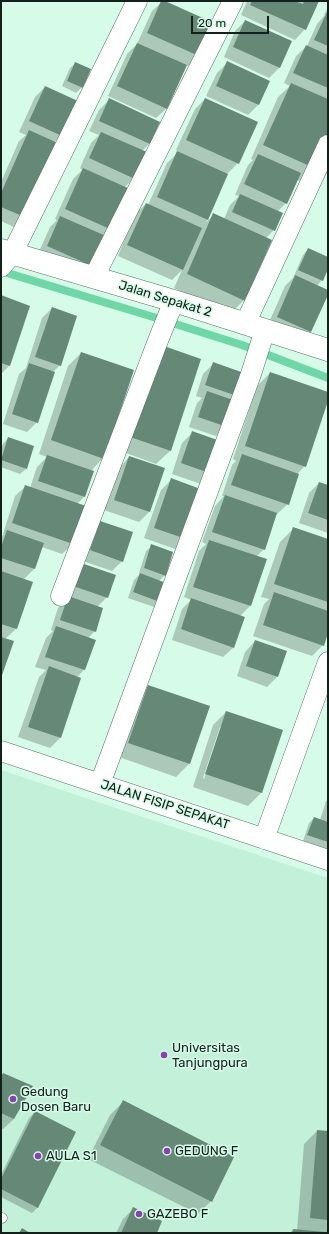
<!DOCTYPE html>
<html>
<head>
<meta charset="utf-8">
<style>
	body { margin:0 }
	#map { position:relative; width:329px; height:1234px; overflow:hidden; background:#d6fbe8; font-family:Rubik,sans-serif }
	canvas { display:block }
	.frame { position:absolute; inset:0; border:2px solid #13211a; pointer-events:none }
	.scale { position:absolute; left:191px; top:16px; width:78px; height:18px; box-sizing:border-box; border:2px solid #13211a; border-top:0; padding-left:5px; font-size:12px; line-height:14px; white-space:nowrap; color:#13211a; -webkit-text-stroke:3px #d6fbe8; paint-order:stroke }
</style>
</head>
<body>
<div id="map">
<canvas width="329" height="1234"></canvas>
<div class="frame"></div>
<div class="scale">20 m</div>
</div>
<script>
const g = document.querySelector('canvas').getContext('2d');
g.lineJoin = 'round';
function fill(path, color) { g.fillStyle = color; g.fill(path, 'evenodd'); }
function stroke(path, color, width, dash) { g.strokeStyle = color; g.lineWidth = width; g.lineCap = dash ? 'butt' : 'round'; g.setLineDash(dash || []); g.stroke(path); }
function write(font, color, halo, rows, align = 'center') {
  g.font = font + ' Rubik,sans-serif'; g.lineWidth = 3; g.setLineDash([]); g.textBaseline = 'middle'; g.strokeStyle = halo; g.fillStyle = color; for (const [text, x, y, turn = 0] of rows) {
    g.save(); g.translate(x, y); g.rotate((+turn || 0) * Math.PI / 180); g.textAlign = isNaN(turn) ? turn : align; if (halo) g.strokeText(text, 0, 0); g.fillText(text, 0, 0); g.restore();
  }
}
const built = new Path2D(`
	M1,770l327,108v355h-327z`);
const shadow = new Path2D(`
	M163,1l35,55 -10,10 -2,-1 -19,43 -11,10 -48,-22 19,-42 10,-10 15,-33z
	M247,1h46l5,2 2,-2h18l-13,28 -10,11 -54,-25z
	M328,7v127l-15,34 -13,13 -3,-1 -11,23 -9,9 -3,18 -8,8 -22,62 -13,13 -57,-25 8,-18 -10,10 -54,-24 17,-42 11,-10 2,1 19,-42 12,-11 -3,-2 19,-41 10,-10 33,64 -12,12 -20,47 8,-7 10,4 6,-14 9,-9 -4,-1 13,-30 5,-5 -2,-1 27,-62 12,-11 -6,-3 12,-27 11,-10 10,-22 8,-9h-1z
	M245,21l46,20 -12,27 -10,10 -45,-21 11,-26z
	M76,63l6,24 -6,6 -14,-7 8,-18z
	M227,63l41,18 -10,24 -10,10 -42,-19 11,-23z
	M45,87l16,49 -7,6 -38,86 -15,-7v-39l18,-41 7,-6 -7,-3 16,-35z
	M109,100l41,43 -8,8 -8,27 -10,10 5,2 -38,76 -54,-10 13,-29 7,-7 -2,-1 18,-40 9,-9 -2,-2 11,-25 8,-8 -10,-4 10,-21z
	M308,249l20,9v8l-6,14 -5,6 11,5v1l-17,40 -11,10 -33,-15 18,-41 10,-10h-1l9,-21z
	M1,296l28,10 -20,60 -8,8z
	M52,308l8,57 -7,7 -16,50 -10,10 -24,-8 16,-50 7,-6 16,-50z
	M81,353l22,105 -12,13h1l-8,26 -7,7 -4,40 -11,10 -20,-7 -8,22 -10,10 8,3 -16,47 -11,10 -4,37v-139l3,-3h-1l12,-38 11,-10 4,2 7,-21 10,-10 -8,-3 29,-88z
	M200,360l-30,91 -14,13 -38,-14z
	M213,364l30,10 -17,52 -10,10 -27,-9 8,-24 5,-5 -6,-2 7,-22z
	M270,373l58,20v5l-23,68 -7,7 -10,31 -11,10h-1l-12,35 -8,8 9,3 -15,46 -10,10 -6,31 -11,10 -51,-17 10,-31 9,-9 -7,-3 15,-46 7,-7 -4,-2 13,-36 9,-10h-2l10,-31 4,-4 -3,-2 24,-73z
	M192,433l30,10 -21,41 -29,-10 10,-31z
	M8,438l25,9 -7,22 -6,5 -19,-7v-18l2,-5z
	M129,457l34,12 -14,43 -10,10 -35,-12 15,-42z
	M171,480l14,59 -10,10 -31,-11 17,-48z
	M319,483l9,3v47l-29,-10 10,-30z
	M100,522l22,39 -10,10 -32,-11z
	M293,529l35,12v69l-1,1 1,1v18l-5,15 -11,11 -59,-20 11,-32 5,-5 -8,-2 19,-55z
	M152,546l13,29 -6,6v20l-5,6 -26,-9 6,-18 6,-6 -1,-1 7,-22z
	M71,574l36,23 -10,10 -2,24 -7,7 7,3 -11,29 -7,7 3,1 -20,60 -10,10 -32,-11 21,-60 7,-7 -11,-3 11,-29 7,-7 -2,-1 7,-22 10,-10z
	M255,641l22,36 -10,10 -30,-11 8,-24z
	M148,686l41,78 -13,13 -60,-21 19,-57z
	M226,712l56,19 -21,62 -13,13 -55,-19 20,-62zM220,727h2l-18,52 -1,-1z
	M328,800v49l-25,-8 6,-18 5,-5 6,2 6,-19z
	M3,1075l11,44 -11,10 -2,-1v-51z
	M123,1102l88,99 -13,13 -110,-55 22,-44z
	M35,1112l3,95 -6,6 -31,-16v-22l28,-57z
	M317,1131l11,1v101h-38l3,-3 4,1 7,-87z
	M134,1208l21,25h-39l7,-14z`);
const stream = new Path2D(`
	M1,271l149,45 92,29 86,33`);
const building = new Path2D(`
	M161,1h4l49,22 -15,33 -52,-23z
	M252,1h43l8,3 1,-3h15l-13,29 -56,-25z
	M327,12l1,1v33l-14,-6z
	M245,20l47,21 -12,27 -47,-21z
	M137,43l50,22 -20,44 -50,-23z
	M306,45l22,10v33l-35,-15z
	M227,61l43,20 -11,24 -43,-19z
	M75,62l16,7 -8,19 -16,-7z
	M291,83l37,16v37l-14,32 -51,-23z
	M45,86l33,15 -16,35 -33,-15z
	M109,98l51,24 -10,22 -51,-23z
	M205,98l53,24 -19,42 -53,-24z
	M29,130l31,14 -33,74 -26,-11v-14z
	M101,132l46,20 -12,27 -46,-21z
	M177,151l51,23 -20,46 -51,-23z
	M258,154l43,19 -14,31 -43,-20z
	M83,168l47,21 -18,41 -47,-21z
	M240,194l43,19 -8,18 -43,-19z
	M146,203l56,25 -19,42 -56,-25z
	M213,213l59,27 -27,61 -58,-27z
	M60,216l46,20 -14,30 -45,-20z
	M308,248l20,9v12l-5,12 -25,-11z
	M295,275l33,15v5l-17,37 -34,-15z
	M1,295l29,11 -20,60 -9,-3z
	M52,307l25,9 -16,50 -26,-9z
	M161,345l40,14 -30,92 -41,-14z
	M81,352l53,18 -30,89 -53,-19z
	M213,362l31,11 -7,23 -32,-11z
	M29,363l26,9 -17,51 -26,-9z
	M270,372l58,20v9l-22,66 -61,-21z
	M207,391l29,10 -9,26 -29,-10z
	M192,431l31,11 -11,32 -31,-11z
	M8,437l26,9 -7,23 -26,-9z
	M242,454l57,20 -10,31 -58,-20z
	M47,455l47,16 -9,26 -47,-16z
	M129,456l36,12 -15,44 -36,-12z
	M171,478l32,12 -17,49 -32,-11z
	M319,482l9,3v35l-20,-7z
	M25,485l61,21 -13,38 -61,-21z
	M225,495l52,18 -12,37 -53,-18z
	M100,521l33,11 -10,30 -33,-12z
	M293,527l35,12v63l-54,-18z
	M7,530l37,13 -9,26 -34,-11v-11z
	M209,540l58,19 -16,47 -58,-19z
	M151,544l22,8 -7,24 -22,-8z
	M81,563l35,12 -8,23 -35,-12z
	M1,571l32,11 -16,47 -16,-5z
	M140,573l26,10 -6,19 -27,-10z
	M274,592l54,19v22l-4,13 -61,-21z
	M68,596l35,12 -7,24 -36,-12z
	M191,598l54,19 -11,31 -53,-19z
	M56,626l40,14 -11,30 -40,-13z
	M1,637l13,4 -13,37z
	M255,640l32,11 -9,26 -32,-11z
	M49,666l32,12 -20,60 -33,-11z
	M148,685l62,21 -20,58 -62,-21z
	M226,711l57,19 -21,63 -57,-19z
	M314,817l14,5v20l-21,-7z
	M3,1073l30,13 -19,33 -13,-6v-36z
	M123,1100l111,57 -22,45 -112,-57z
	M35,1111l41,21 -38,76 -37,-19v-10z
	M317,1130l11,1v89l-18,-2z
	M133,1207l29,14 -5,12h-36z
	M22,1228l8,5h-11z
	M293,1229l32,3v1h-33z`);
const service = new Path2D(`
	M1,1218h1`);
const minor = new Path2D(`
	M1,267l11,-13 125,-253
	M94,277l139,-276
	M245,324l83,-179
	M61,596l98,-258 15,-37
	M1,751l327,109
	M100,784l151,-410 14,-44
	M264,839l64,-177`);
const tertiary = new Path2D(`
	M1,250l173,51 154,49`);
const markers = [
	[164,1055,4,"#8b3fb0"],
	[13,1099,4,"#8b3fb0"],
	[167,1151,4,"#8b3fb0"],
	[38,1156,4,"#8b3fb0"],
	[139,1214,4,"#8b3fb0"]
];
const streetNames = [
	["Jalan Sepakat 2",165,299,17],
	["JALAN FISIP SEPAKAT",165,805,18]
];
const poiNames = [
	["Universitas",172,1048],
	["Tanjungpura",172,1063],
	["Gedung",21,1092],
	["Dosen Baru",21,1107],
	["GEDUNG F",175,1151],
	["AULA S1",46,1156],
	["GAZEBO F",147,1214]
];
fill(built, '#c3f0d9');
fill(shadow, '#0003');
stroke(stream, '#6fd6a8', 8);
fill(building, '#687');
stroke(service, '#537463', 11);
stroke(minor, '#537463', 21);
stroke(tertiary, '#537463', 23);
stroke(service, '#fff', 10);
stroke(minor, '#fff', 20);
stroke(tertiary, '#fff', 22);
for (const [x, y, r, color] of markers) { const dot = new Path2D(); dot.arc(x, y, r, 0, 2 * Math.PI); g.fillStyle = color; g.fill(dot); stroke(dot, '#d6fbe8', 1.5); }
write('13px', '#13211a', '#d6fbe8', streetNames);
write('13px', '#13211a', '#d6fbe8', poiNames, 'left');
</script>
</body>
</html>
